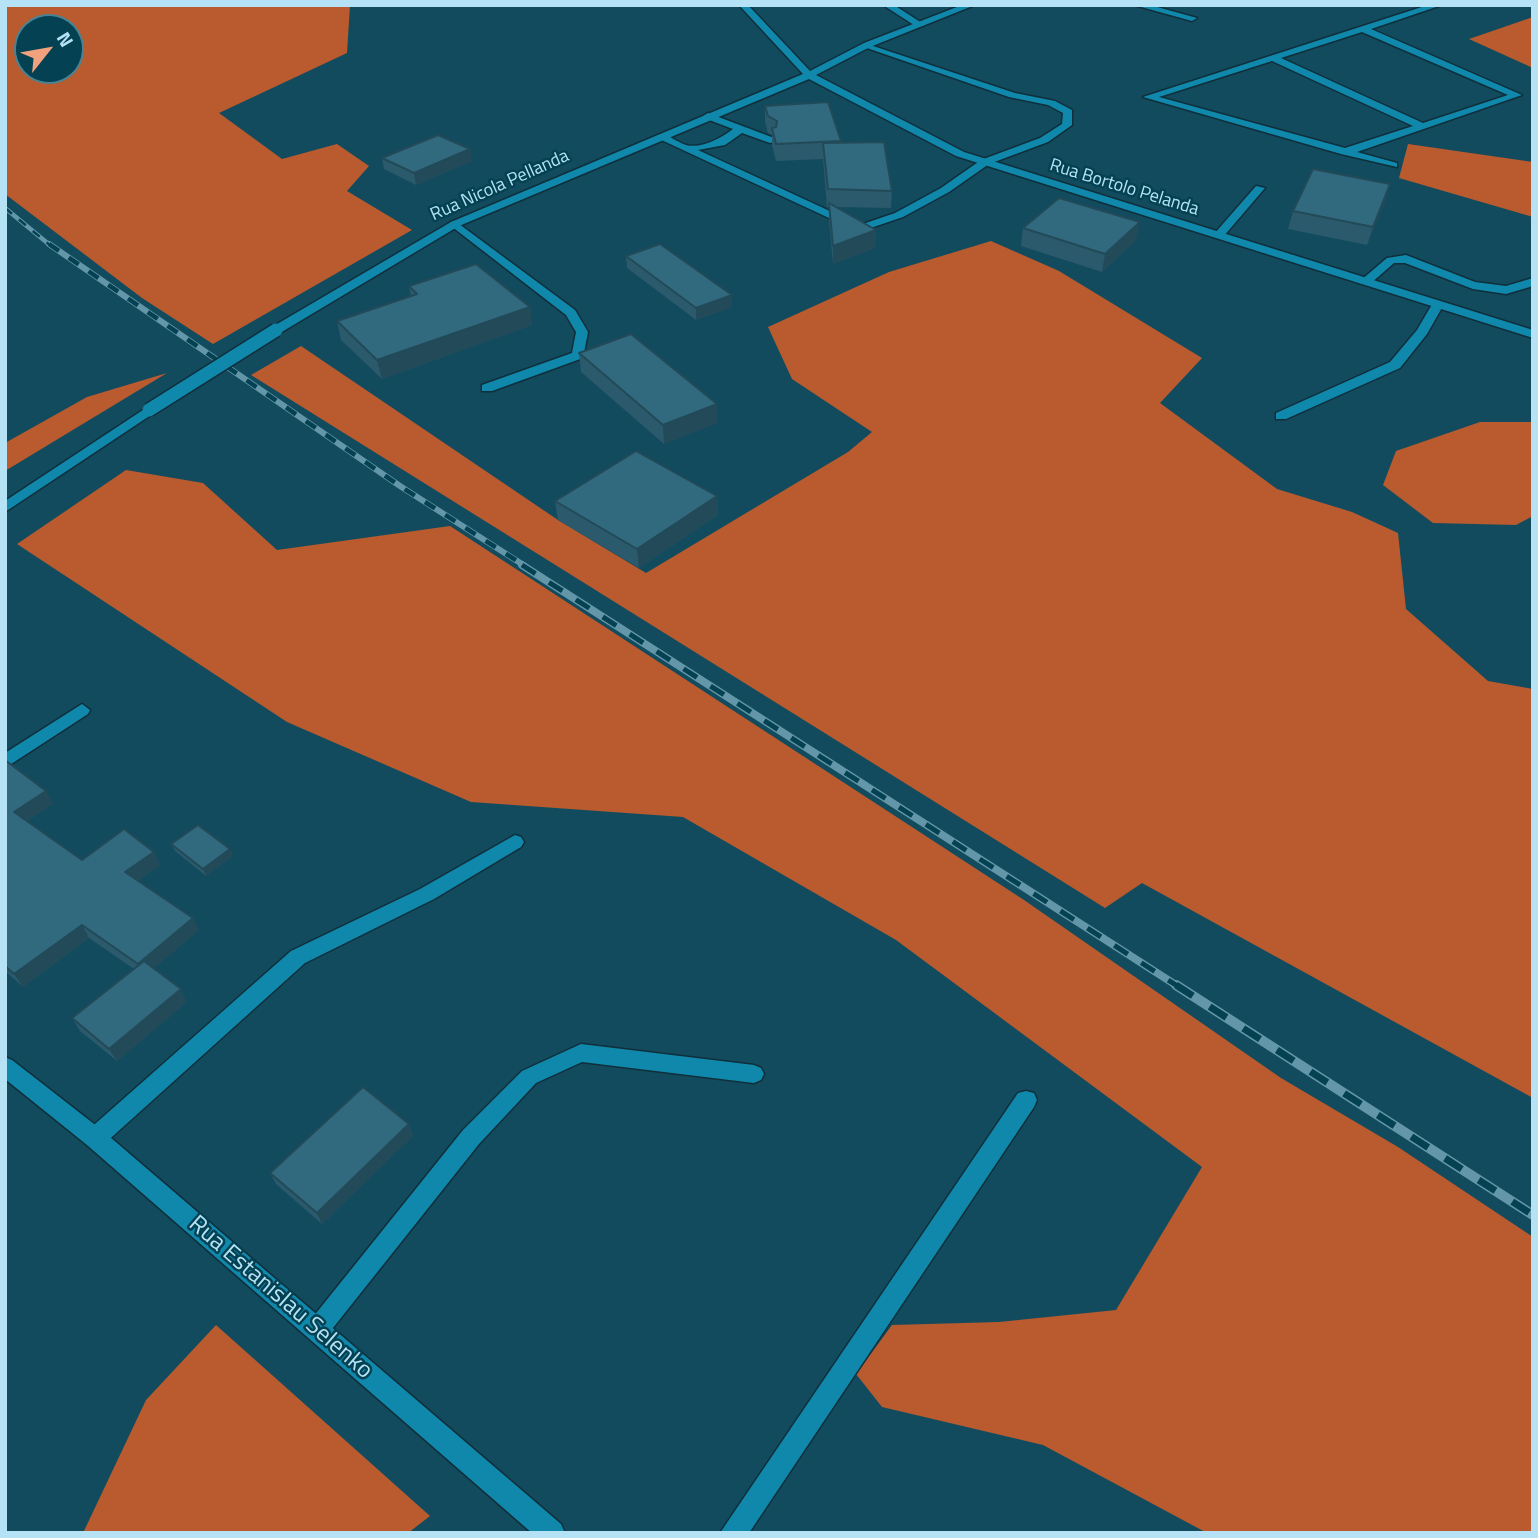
<!DOCTYPE html>
<html>
<head>
<meta charset="utf-8">
<style>
	body { margin:0 }
	#map { position:relative; width:1538px; height:1538px; overflow:hidden; background:#134b5e; font-family:"Titillium Web",sans-serif }
	canvas { display:block }
	.frame { position:absolute; inset:0; border:7px solid #b5e3f5; pointer-events:none }
	.north { position:absolute; left:14px; top:14px; width:70px; height:70px; box-sizing:border-box; background:#034153; border:2px solid #4a8294; border-radius:50%; rotate:59deg; font-size:19px; font-weight:700; line-height:28px; text-align:center; color:#b5e3f5 }
	.north::after { content:''; display:block; margin:auto; width:24px; height:32px; background:#f1a17d; clip-path:polygon(50% 0,100% 100%,50% 72%,0 100%) }
</style>
</head>
<body>
<div id="map">
<canvas width="1538" height="1538"></canvas>
<div class="frame"></div>
<div class="north">N</div>
</div>
<script>
const g = document.querySelector('canvas').getContext('2d');
g.lineJoin = 'round';
function fill(path, color) { g.fillStyle = color; g.fill(path, 'evenodd'); }
function stroke(path, color, width, dash) { g.strokeStyle = color; g.lineWidth = width; g.lineCap = dash ? 'butt' : 'round'; g.setLineDash(dash || []); g.stroke(path); }
function write(font, color, halo, rows, align = 'center') {
  g.font = font + ' "Titillium Web",sans-serif'; g.lineWidth = 5; g.setLineDash([]); g.textBaseline = 'middle'; g.strokeStyle = halo; g.fillStyle = color; for (const [text, x, y, turn = 0] of rows) {
    g.save(); g.translate(x, y); g.rotate((+turn || 0) * Math.PI / 180); g.textAlign = isNaN(turn) ? turn : align; if (halo) g.strokeText(text, 0, 0); g.fillText(text, 0, 0); g.restore();
  }
}
const forest = new Path2D(`
	M5,5h345l-3,48 -128,60 63,46 55,-15 32,22 -22,25 65,39 -199,114 -71,-46 -137,-104zM70,28v42h-42v-42z
	M1533,17v51l-64,-29z
	M1408,144l125,18v55l-134,-39z
	M991,241l68,30 143,87 -42,45 117,86 75,23 46,21 8,76 82,72 45,8v409l-391,-215 -37,25 -854,-533 50,-29 257,174 88,53 202,-121 24,-20 -80,-53 -24,-52 121,-55z
	M167,373l-162,98v-28l82,-46z
	M1480,422h53v94l-17,9 -83,-2 -50,-38 13,-34z
	M126,470l77,13 74,67 173,-24 574,374 257,178 117,69 135,90v296h-326l-164,-88 -161,-38 -26,-33 36,-49 107,-3 117,-12 86,-143 -306,-227 -213,-123 -212,-15 -184,-80 -270,-178z
	M216,1325l214,191 -22,17h-325l63,-133z`);
const lane = new Path2D(`
	M883,5h11l31,20 -8,2z
	M1134,5h16l47,13 -5,3z
	M864,43l151,50 40,8 17,9v15l-24,17 -59,22 -40,28 -46,25 -44,15 -204,-95c10,-7 20,5 31,8 16,4 35,-7 47,-16l-29,-11 -1,-2 5,-3 66,25v4l-4,1 -28,-10 -17,12 -27,5 162,75 35,-12 46,-25 40,-28 59,-22 22,-14 1,-11 -15,-8 -39,-8 -145,-50z
	M1256,186l9,2 -42,49h-8v-4z
	M455,221l120,89 13,22 -5,26 -91,33h-10v-6l90,-32 4,-21 -10,-17 -115,-89v-4z
	M1406,255l69,27 31,4 27,-8v8l-27,8 -33,-5 -68,-26h-11l-24,21 -10,-3 27,-23z
	M515,835l6,2 3,5 -3,5 -87,52 -129,64 -202,182 -8,3 -8,-3 -3,-7 3,-7 204,-180 129,-62z
	M581,1044l173,21 7,3 3,6 -3,6 -7,3 -172,-21 -46,21 -57,61 -154,194 -8,4 -8,-4 -4,-8 4,-8 154,-192 59,-59z
	M1026,1091l8,2 3,7 -3,7 -285,426h-29l298,-440z`);
const street = new Path2D(`
	M1428,5h14l-71,24 151,66 -165,57 40,11v4l-56,-13 -198,-57zM1362,32l146,63 -85,28 -142,-65zM1272,61l141,65 -68,22 -186,-51z
	M1434,301l10,3 -17,30 -27,34 -114,51h-10v-6l114,-51 27,-32z
	M82,704l8,6 -2,4 -83,54v-15z
	M5,1057l7,3 91,71 458,393 4,9h-33l-445,-388 -82,-66z`);
const secondary = new Path2D(`
	M739,5h9l62,66 54,-28 98,-38h13l-105,42 -54,28 148,77 569,178v8l-577,-182 -147,-77 -350,147 -179,107h-8v-6l179,-105 352,-148z
	M149,406l7,4 -2,3 -149,99v-11z`);
const railFar3 = new Path2D(`
	M5,208l46,38`);
const railFar2 = new Path2D(`
	M49,244l351,242 125,80`);
const railFar1 = new Path2D(`
	M522,565l657,422`);
const rail = new Path2D(`
	M1176,985l357,230`);
const secondaryBridge = new Path2D(`
	M149,410l127,-80`);
const wall = new Path2D(`
	M765,106l76,35v2l51,48 -1,17 -55,-1 40,23 -1,18 -42,16 -4,-43v-14h-2l-4,-48 -47,2 -4,-16v-10l-4,-2 -3,-11z
	M382,158l90,3 -56,24 -32,-16z
	M1390,184l-5,17 -18,44 -79,-16 5,-18z
	M1023,228l113,12 -34,32 -81,-26z
	M626,256l106,39v12l-36,13 -69,-52z
	M409,286l121,21 2,18 -150,54 -41,-39 -4,-19 74,-25z
	M579,353l138,70 -53,21 -83,-72z
	M717,496l1,19 -79,53 -81,-48 -3,-19z
	M5,760l48,44 -26,17 55,39 72,-8 6,13 -22,16 61,49 -45,38 33,34 -70,59 -37,-30 -8,-13 62,-49 -45,-31 -66,49 -18,-16z
	M171,844l59,5 3,7 -27,20 -31,-25z
	M409,1124l4,12 -91,88 -46,-40 -6,-11z`);
const shadedWall = new Path2D(`
	M470,149l2,12 -56,24 -2,-12z
	M1390,184l-5,17 -18,44 6,-18z
	M1140,222l-4,18 -34,32 3,-18z
	M876,230l-1,18 -42,16v-18z
	M732,295v12l-36,13v-12z
	M530,307l2,18 -150,54 -5,-19z
	M717,404v19l-53,21 -1,-19z
	M717,496l1,19 -79,53 -2,-19z
	M46,791l7,13 -32,21 -7,-13z
	M230,849l3,7 -27,20 -3,-7z
	M154,852l6,13 -28,20 -7,-13z
	M193,918l6,12 -54,46 -7,-12z
	M82,925l7,13 -66,49 -9,-13z
	M181,989l6,13 -70,59 -8,-12z
	M409,1124l4,12 -91,88 -5,-11z`);
const building = new Path2D(`
	M828,102l13,39 -65,3 -4,-16 4,-1 1,-6 -9,-5 -3,-10z
	M438,135l32,14 -56,24 -32,-15z
	M884,142l8,49 -64,-2 -5,-46z
	M1313,169l77,15 -17,43 -80,-16z
	M1059,198l81,24 -35,32 -82,-26z
	M829,203l47,27 -43,16z
	M660,244l72,51 -36,13 -70,-52z
	M476,264l54,43 -153,53 -40,-39 80,-27 -8,-8z
	M631,334l86,70 -54,21 -84,-72z
	M636,451l81,45 -80,53 -82,-48z
	M5,760l41,31 -32,21 68,48 42,-31 30,23 -29,20 68,46 -55,46 -56,-39 -68,49 -9,-8z
	M198,825l32,24 -27,20 -32,-25z
	M144,961l37,28 -72,60 -37,-31z
	M363,1087l46,37 -92,89 -47,-40z`);
const farStreetnames = [
	["Rua Nicola Pellanda",500,186,-24],
	["Rua Bortolo Pelanda",1124,188,17]
];
const nearStreetnames = [
	["Rua Estanislau Selenko",280,1298,41]
];
fill(forest, '#b95b2e');
stroke(lane, '#0f2f3b', 3);
stroke(street, '#0f2f3b', 3);
stroke(secondary, '#0f2f3b', 3);
fill(lane, '#1088ab');
fill(street, '#1088ab');
fill(secondary, '#1088ab');
stroke(railFar3, '#6396a8', 4.5);
stroke(railFar2, '#6396a8', 6);
stroke(railFar1, '#6396a8', 8);
stroke(rail, '#6396a8', 10);
stroke(railFar3, '#034153', 2.5, [9]);
stroke(railFar2, '#034153', 4.5, [12]);
stroke(railFar1, '#034153', 5, [16]);
stroke(rail, '#034153', 7, [20]);
stroke(secondaryBridge, '#0f2f3b', 16, []);
stroke(secondaryBridge, '#1088ab', 13);
fill(wall, '#2a5a6c');
fill(shadedWall, '#224a58');
fill(building, '#31697e');
stroke(building, '#224a58', 2);
write('18px', '#b5e3f5', '#034153', farStreetnames);
write('24px', '#b5e3f5', '#034153', nearStreetnames);
</script>
</body>
</html>
